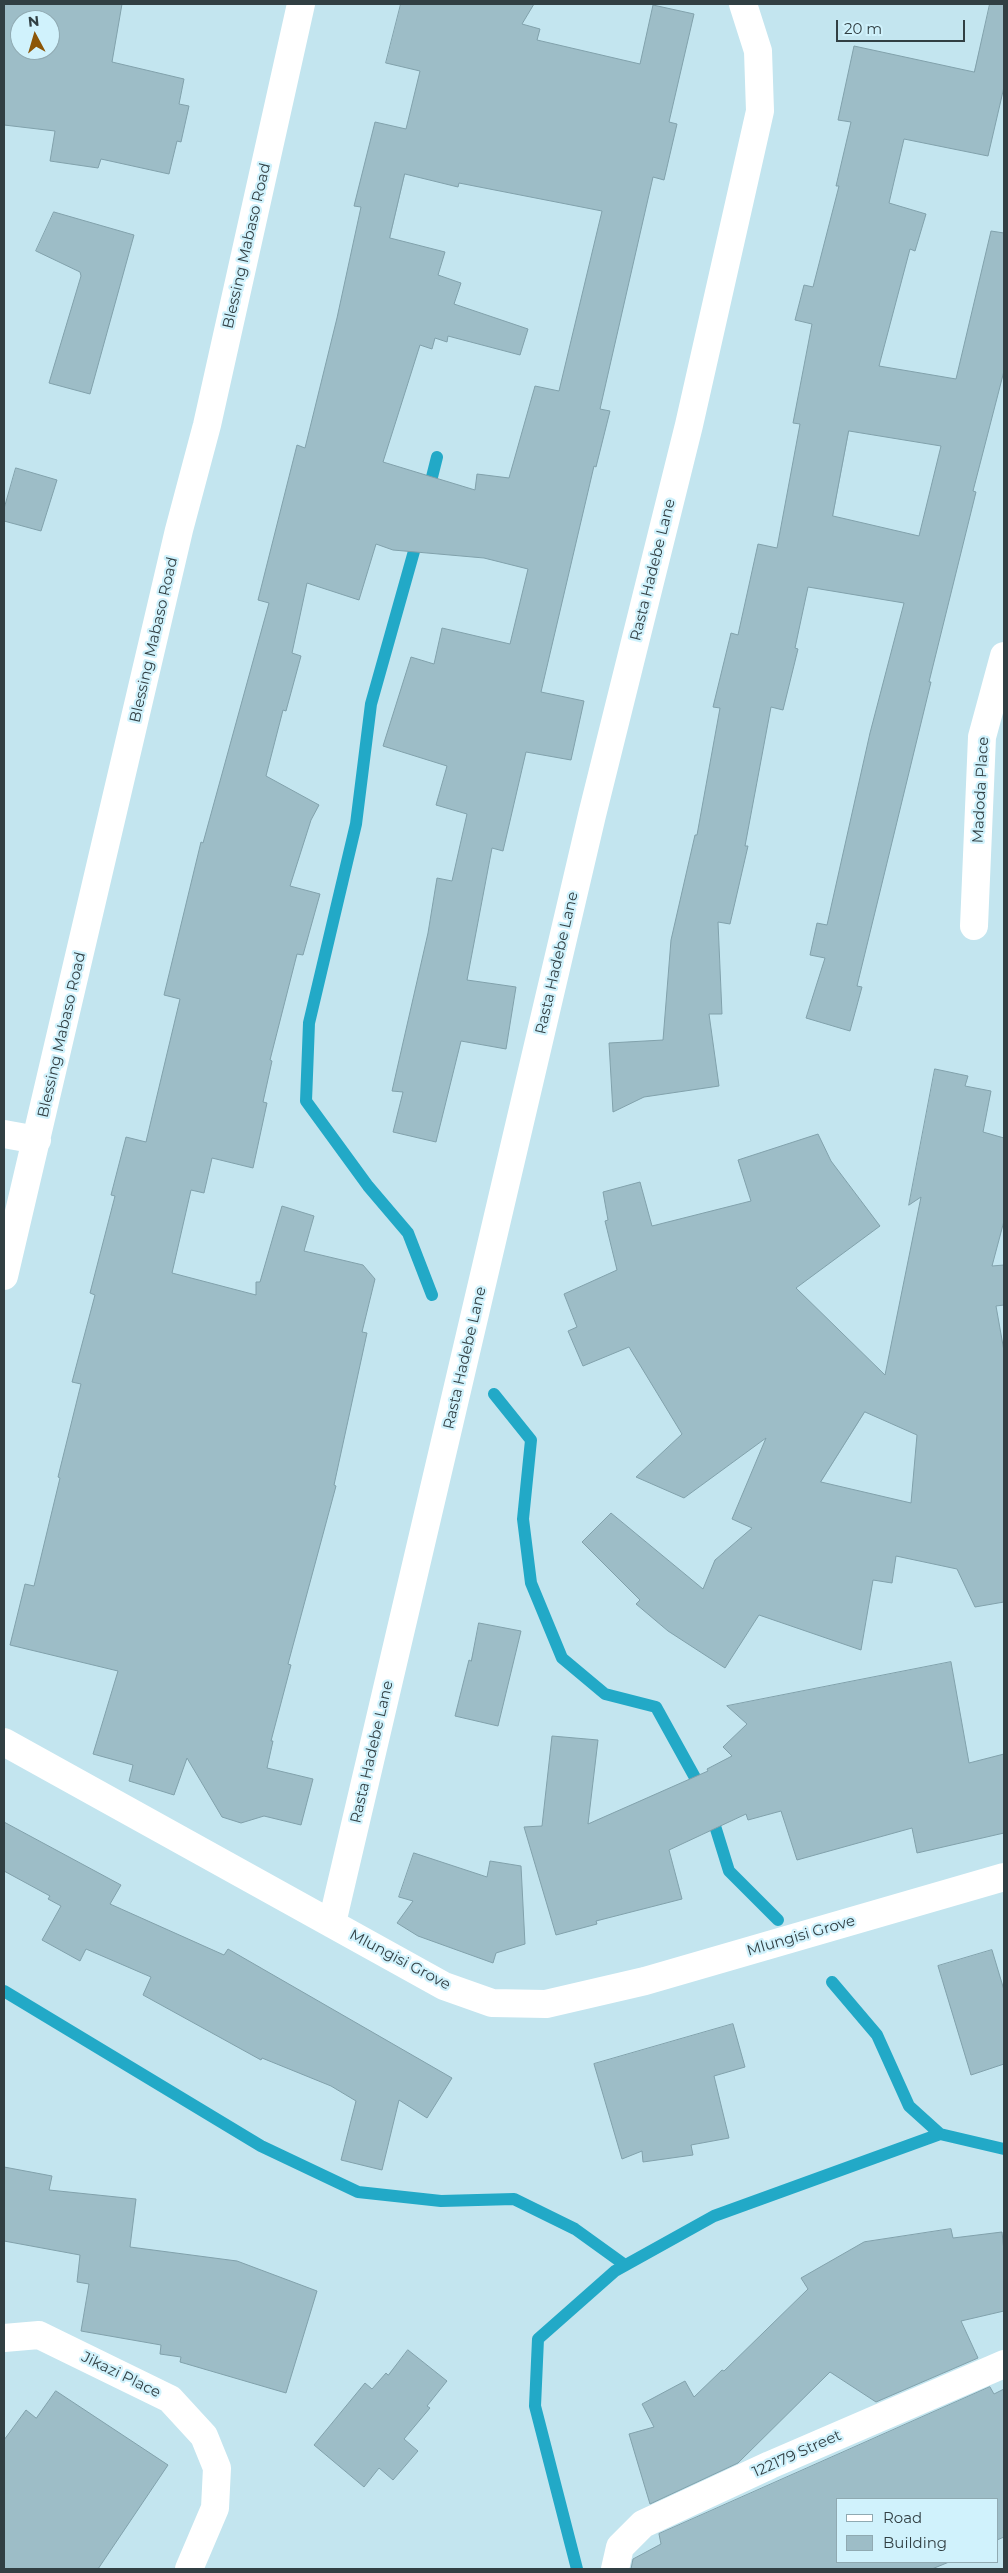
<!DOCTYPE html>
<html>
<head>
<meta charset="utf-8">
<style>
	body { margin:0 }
	#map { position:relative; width:1008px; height:2573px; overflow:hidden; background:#c3e5ef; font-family:Montserrat,sans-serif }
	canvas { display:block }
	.frame { position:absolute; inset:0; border:5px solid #313f43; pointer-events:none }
	.legend { position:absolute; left:836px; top:2498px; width:162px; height:65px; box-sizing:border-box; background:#d0f2fc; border:1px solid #90aab2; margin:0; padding:6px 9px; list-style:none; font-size:15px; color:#313f43 }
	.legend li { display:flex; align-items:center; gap:10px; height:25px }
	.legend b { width:25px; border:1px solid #90aab2 }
	.north { position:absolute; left:10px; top:10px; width:50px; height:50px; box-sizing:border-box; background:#d0f2fc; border:1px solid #90aab2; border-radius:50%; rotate:354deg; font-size:14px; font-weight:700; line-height:20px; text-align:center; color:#313f43 }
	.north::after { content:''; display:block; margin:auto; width:18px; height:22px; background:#8c5607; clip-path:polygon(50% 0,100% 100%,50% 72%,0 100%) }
	.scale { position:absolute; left:836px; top:20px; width:129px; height:22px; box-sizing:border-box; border:2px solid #313f43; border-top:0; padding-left:6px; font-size:15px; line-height:18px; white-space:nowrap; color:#313f43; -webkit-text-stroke:4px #d0f2fc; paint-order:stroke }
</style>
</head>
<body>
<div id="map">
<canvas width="1008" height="2573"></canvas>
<div class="frame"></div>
<ul class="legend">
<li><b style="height:6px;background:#fff"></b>Road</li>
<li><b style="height:14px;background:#9dbdc7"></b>Building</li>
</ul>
<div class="north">N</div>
<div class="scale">20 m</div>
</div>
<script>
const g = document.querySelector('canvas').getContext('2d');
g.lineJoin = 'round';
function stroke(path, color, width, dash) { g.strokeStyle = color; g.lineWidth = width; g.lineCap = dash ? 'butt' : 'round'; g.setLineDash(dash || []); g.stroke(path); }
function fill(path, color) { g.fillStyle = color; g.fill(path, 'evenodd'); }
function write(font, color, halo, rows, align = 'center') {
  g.font = font + ' Montserrat,sans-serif'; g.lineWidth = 4.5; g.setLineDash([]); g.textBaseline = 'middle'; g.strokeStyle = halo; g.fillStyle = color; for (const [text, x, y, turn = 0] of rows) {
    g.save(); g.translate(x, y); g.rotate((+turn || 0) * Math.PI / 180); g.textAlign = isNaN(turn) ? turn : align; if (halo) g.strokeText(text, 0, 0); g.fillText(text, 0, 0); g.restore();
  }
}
const stream = new Path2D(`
	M428,493l9,-36
	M418,537l-47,167 -15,120 -47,199 -3,78 62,85 40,47 24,62
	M494,1394l37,46 -8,79 8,64 31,75 43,36 51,13 47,85
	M711,1813l18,58 49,49
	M832,1982l45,53 32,71 31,28
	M4,1991l257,155 97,46 83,9 73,-2 61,30 50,36
	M577,2569l-42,-163 3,-67 77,-68 99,-55 226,-82 64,15`);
const building = new Path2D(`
	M4,4h118l-10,58 72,17 -5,25 10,2 -8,36 -4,-1 -8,33 -68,-15 -3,9 -48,-7 5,-30 -51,-6zM20,20h30v30h-30z
	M401,4h133l-12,20 18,5 -3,11 103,24 13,-59 41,9 -25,108 8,2 -13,56 -11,-3 -53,232 10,2 -14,56 -2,-1 -53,226 43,9 -13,59 -45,-8 -23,99 -11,-3 -25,132 49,7 -10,62 -45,-8 -25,101 -43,-10 10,-40 -11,-1 36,-158 9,-55 15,3 15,-67 -31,-9 11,-39 -64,-20 28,-89 23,7 8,-36 68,16 18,-75 -44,-11 -91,-8 -17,-6 -17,56 -52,-17 -15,70 9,3 -15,55 -3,-1 -17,66 53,29 -8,15 -21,66 30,8 -17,61 -6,-1 -27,106 2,1 -9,41 4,1 -14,65 -41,-10 -8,35 -13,-3 -19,83 84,22v-13h4l22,-76 32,10 -10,35 59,14 12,14 -13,53 5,1 -33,152 2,1 -48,178 3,1 -20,76h2l-6,27 46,11 -12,46 -37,-9 -23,7 -19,-6 -35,-59 -13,37 -45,-14 4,-16 -40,-11 25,-83 -108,-26 15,-61 9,2 26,-108 -2,-1 23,-93 -9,-2 23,-87 -5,-2 25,-97 -4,-1 15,-58 20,5 34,-143 -16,-4 37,-153 2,1 66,-240 -11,-3 39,-155 8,3 32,-130 24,-111 -7,-1 21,-84 31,7 14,-58 -34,-8zM405,174l53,13 1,-4 143,28 -43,180 -24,-5 -26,92 -32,-4 -2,16 -92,-28 37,-117 12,4 3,-11 12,4 1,-6 72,19 8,-26 -74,-25 7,-21 -23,-8 7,-23 -55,-14z
	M990,4h14v83l-16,69 -84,-17 -15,64 37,11 -11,37 -5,-2 -31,117 77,13 35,-148 13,2v138l-31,120 3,1 -47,190h2l-74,304 5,1 -12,44 -44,-13 19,-60 -15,-3 7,-32 10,2 43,-192 34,-130 -96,-16 -13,61 3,1 -15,61 -12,-3 -26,139h3l-18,78 -12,-2 4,92h-13l10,72 -75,11 -31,15 -4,-69 54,-3 8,-100 24,-105h2l23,-127 -7,-1 18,-74 7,2 20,-91 19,4 23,-124 -7,-1 19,-99 -17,-4 9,-35 9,2 26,-101h-3l15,-64 -13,-2 16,-74 120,26zM849,431l92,15 -22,90 -86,-20z
	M54,212l80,23 -44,159 -41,-11 32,-107 -1,-4 -44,-21z
	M16,468l41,12 -16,51 -37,-10v-12z
	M935,1069l33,7 -3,10 26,5 -8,41 21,6v83l-12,45 12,-1v40l-8,1 8,45v251l-29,5 -18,-38 -61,-13 -4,27 -19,-3 -12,70 -102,-35 -34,53 -57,-37 -32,-27 4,-4 -58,-58 29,-29 92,76 12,-29 37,-32 -20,-9 34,-81 -82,60 -48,-21 46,-43 -53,-87 -46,19 -15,-35 9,-4 -13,-33 53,-24 -12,-49 3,-1 -5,-28 37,-10 12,44 99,-25 -13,-41 80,-26 13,27 49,65 -84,62 89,87 36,-178 -12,8zM865,1412l52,23 -6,68 -90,-21z
	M479,1623l42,8 -23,95 -43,-10 14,-56 2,1z
	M951,1662l18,101 35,-9v79l-87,20 -5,-25 -115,32 -16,-49 -33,9 -2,-6 -77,36 13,49 -86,22 1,3 -41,11 -32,-108 18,-1 10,-90 46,4 -10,84 120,-53 -1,-2 25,-13 -9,-9 24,-23 -20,-18z
	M4,1822l117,63 -11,19 114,51 4,-6 224,129 -25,40 -28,-18 -17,70 -41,-10 15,-59 -25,-15 -69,-28 -1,2 -118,-65 8,-18 -65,-28 -6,12 -38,-21 19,-34 -13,-7 2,-3 -46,-25z
	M414,1853l73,24 3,-16 31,5 4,78 -29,9 -3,10 -75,-27 -21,-13 16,-22 -14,-4z
	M992,1950l12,40v74l-33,11 -33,-109z
	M733,2024l12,43 -31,9 15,62 -38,7 2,10 -50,7 -1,-11 -20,8 -28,-95z
	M4,2167l48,9 -3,14 87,9 -6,48 107,14 80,30 -31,102 -106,-31 1,-5 -21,-3 1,-9 -80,-14 8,-47 -12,-2 3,-27 -76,-14z
	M951,2229l2,9 49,-6 2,19v60l-43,10 17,37 -102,44 -46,-30 -92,91 -88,41 -21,-70 25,-7 -12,-23 43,-23 9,16 28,-27 2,1 84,-82 -7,-11 63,-36z
	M408,2350l39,31 -20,25 3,2 -26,31 14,12 -25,29 -14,-12 -15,19 -50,-42 51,-62 7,6 14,-16 2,2z
	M990,2387l4,7 10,-5v148l-7,3v-41h-160v63h112l-17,7h-301l2,-10 28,-15 -2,-10z
	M56,2391l112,74 -70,104h-94v-129l22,-30 10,8z`);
const minor = new Path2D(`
	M974,926l8,-189 22,-81
	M4,1134l33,6
	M4,1276l175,-746 28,-105 94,-421
	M4,1742l440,244 48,17 54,1 99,-23 359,-104
	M332,1923l260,-1108 97,-390 71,-314 -2,-60 -15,-47
	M4,2338l35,-3 131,64 34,37 13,32 -2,40 -26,61
	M615,2569l5,-22 23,-23 127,-59 234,-101`);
const streetNames = [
	["Blessing Mabaso Road",247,246,-77],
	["Rasta Hadebe Lane",653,570,-76],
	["Blessing Mabaso Road",154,640,-77],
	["Madoda Place",981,790,-87],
	["Rasta Hadebe Lane",557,963,-77],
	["Blessing Mabaso Road",62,1035,-77],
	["Rasta Hadebe Lane",465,1358,-77],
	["Rasta Hadebe Lane",372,1752,-77],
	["Mlungisi Grove",801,1936,-16],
	["Mlungisi Grove",400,1960,28],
	["Jikazi Place",121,2375,26],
	["122179 Street",797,2454,-24]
];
stroke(stream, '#22a9c7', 12);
fill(building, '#9dbdc7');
stroke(building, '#81a1ab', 1);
stroke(minor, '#fff', 28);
write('15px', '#313f43', '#d0f2fc', streetNames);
</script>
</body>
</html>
